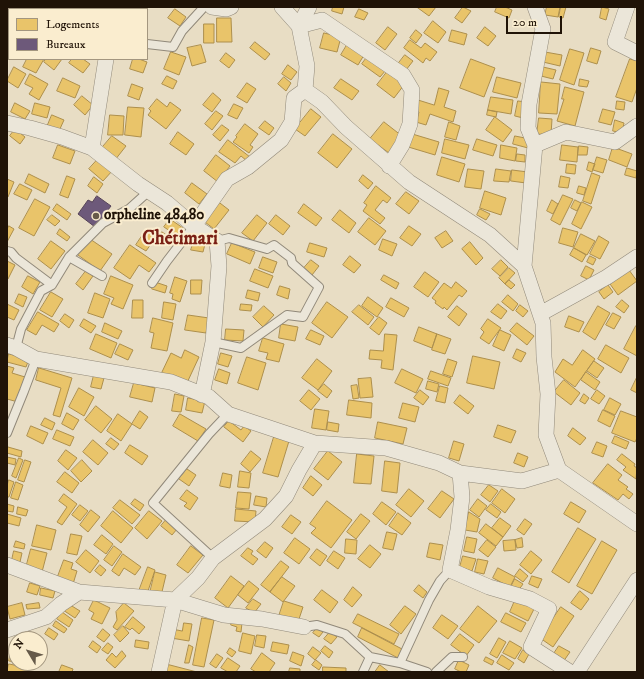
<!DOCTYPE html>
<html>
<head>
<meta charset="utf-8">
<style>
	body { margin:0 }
	#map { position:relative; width:644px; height:679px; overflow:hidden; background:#e8ddc4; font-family:"IM FELL DW Pica",serif }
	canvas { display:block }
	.frame { position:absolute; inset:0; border:8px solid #201307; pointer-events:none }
	.legend { position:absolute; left:8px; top:8px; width:140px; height:52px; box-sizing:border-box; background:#faedcf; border:1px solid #a3967f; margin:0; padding:5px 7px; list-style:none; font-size:12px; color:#201307 }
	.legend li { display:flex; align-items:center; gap:8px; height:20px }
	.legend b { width:20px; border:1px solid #a3967f }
	.north { position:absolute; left:8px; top:631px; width:40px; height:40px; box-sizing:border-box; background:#faedcf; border:1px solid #a3967f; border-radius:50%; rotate:308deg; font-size:11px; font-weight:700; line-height:16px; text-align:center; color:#201307 }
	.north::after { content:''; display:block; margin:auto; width:14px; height:18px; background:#665a49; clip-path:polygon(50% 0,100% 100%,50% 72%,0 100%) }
	.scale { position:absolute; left:506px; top:16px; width:56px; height:18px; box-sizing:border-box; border:2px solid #201307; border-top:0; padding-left:5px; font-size:12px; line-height:14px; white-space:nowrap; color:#201307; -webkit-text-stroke:3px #faedcf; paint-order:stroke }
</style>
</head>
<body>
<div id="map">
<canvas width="644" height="679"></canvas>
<div class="frame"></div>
<ul class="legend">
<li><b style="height:11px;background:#e9c46a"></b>Logements</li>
<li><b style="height:11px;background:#6d597a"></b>Bureaux</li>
</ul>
<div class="north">N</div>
<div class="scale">20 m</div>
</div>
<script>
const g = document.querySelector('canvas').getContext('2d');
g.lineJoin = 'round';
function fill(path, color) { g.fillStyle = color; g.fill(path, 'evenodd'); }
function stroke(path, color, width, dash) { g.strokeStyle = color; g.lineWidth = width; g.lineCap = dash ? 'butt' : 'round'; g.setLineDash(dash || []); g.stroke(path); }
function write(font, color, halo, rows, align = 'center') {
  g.font = font + ' "IM FELL DW Pica",serif'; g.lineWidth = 4; g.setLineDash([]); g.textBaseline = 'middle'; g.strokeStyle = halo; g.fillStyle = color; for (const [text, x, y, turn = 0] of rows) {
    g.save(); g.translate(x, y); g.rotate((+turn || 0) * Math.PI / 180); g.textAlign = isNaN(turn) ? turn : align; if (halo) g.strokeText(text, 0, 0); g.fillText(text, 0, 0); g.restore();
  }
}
const homes = new Path2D(`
	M22,7h23v2h-23z
	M333,7h11l-2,7 -10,-3z
	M419,7h17l-7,9 -11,-8z
	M463,7l8,4 -9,12 -7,-5z
	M497,7h8l7,3 -3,8 -14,-6z
	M547,7h13l-2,10 -13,-2z
	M561,7h5l-3,11 -4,-1z
	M602,7l7,2 -3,11 -6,-2z
	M175,9l11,8 -6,9 -12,-8z
	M359,9l9,4 -4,7 -9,-3z
	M217,18h14l1,24h-15z
	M433,21l13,11 -8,11 -14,-10z
	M204,24h10v19h-10z
	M388,27l9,7 -12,16 -9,-7z
	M485,27l11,9 -8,10 -11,-8z
	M416,30l6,5 -6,8 -6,-5z
	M452,30l15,4 -3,11 -15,-4z
	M324,33l17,4 -4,15 -17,-4z
	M410,40l11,8 4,-5 12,9 -7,9 -4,-3 -3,5 -19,-15z
	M255,42l15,12 -5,6 -15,-12z
	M201,45l5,17 -14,4 -5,-18z
	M347,45l17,10 -6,10 -17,-10z
	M591,48l10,3 -4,13 -10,-3z
	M570,49l14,4 -10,32 -14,-5z
	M171,52l15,5 -7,18 -15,-6z
	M545,52l17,3 -2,11 -17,-4z
	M226,53l9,7 -6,8 -9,-7z
	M405,55l8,6 -7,9 -8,-6z
	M368,56l18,14 -6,7 -18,-13z
	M27,59h17l-8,14 -13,-6z
	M46,59h16l-8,11 -10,-8z
	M72,59h11l7,5 -7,9 -14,-10z
	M133,59h6l8,3 -4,11 -13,-4z
	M471,59l24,9 -11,29 -24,-9z
	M630,59l7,2v27l-5,14 -16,-5z
	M288,65l9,7 -6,8 -9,-6z
	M14,67l12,7 -8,14 -11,-7z
	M543,67l13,3 -3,9 -12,-3z
	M387,72l17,13 -10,13 -17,-13z
	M30,74l18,10 -9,16 -10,-6 4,-6 -8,-4z
	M167,76l10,5 -4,8 -11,-5z
	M284,77l7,6 -5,8 -8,-7z
	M497,77l24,6 -4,15 -24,-6z
	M63,78l17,8 -5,12 -18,-7z
	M341,79l18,12 -7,9 -18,-12z
	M580,79l9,2 -2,6 -8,-1z
	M541,82l19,2 -3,30 -18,-1z
	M247,83l9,6 -9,14 -10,-6z
	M132,84l11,4 -4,12 -11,-4z
	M565,87l19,5 -9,34 -18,-5 7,-22h-2z
	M439,88l10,3 -5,16 12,4 -3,11 -23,-8 -4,11 -10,-3 3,-10 -4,-2 3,-10 16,5z
	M213,93l8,7 -9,12 -9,-7z
	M82,96l11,9 -8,10 -11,-10z
	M491,97l22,3 -2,14 -23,-4z
	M157,99l10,8 3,-5 11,8 -15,19 -18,-14 3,-4 -2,-2z
	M518,101l8,1 -3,16 -8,-2z
	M617,101l8,1 -1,8 -8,-1z
	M15,103l15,8 -5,8 -14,-7z
	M35,103l15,4 -3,11 -15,-4z
	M234,104l9,4 -6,11 -9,-4z
	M128,107l16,1 -3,29 -16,-2z
	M311,109l10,8 -16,19 -10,-7z
	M603,109l12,3 -4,13 -12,-3z
	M488,110l9,2 -1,5 -9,-2z
	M216,111l7,5 -11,14 -7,-6z
	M52,115l12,5 -5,11 -12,-4z
	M110,115l14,1 -1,19h-15z
	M495,117l17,13 -9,12 -17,-12z
	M539,118l13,1 -1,16 -14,-1z
	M615,120l9,3 -2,10 -9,-2z
	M265,121l9,7 -5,7 -10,-7z
	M384,122l18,14 -13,17 -19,-14z
	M449,122l11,4 -4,14 -11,-3z
	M245,124l13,10 -8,11 3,2 -4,6 -16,-11 4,-5 -1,-1z
	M222,125l7,5 -9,11 -7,-6z
	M15,129l10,8 -5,7 -10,-8z
	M178,132l16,12 -8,11 -16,-11z
	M409,133l30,9 -4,13 -30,-9z
	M333,134l19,15 -15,19 -19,-15z
	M112,136l14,10 -11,14 -14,-11z
	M515,136l15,3 -2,9 -15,-4z
	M445,139l24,6 -4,14 -23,-6z
	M477,139l20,6 -4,11 -20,-6z
	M228,140l22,17 -3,4 -6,-5 -6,7 -16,-11z
	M58,145l17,6 -5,13 -17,-6z
	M501,145l16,3 -2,13 -15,-3z
	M562,145l16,2 -1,15 -17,-2z
	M579,146l9,1 -1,8h-9z
	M613,147l19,7 -5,13 -18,-7z
	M517,154l8,1v7l-9,-1z
	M216,155l14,11 -12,16 -14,-11z
	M442,157l23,7 -6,18 -22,-7z
	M597,157l10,3 -4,13 -10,-3z
	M99,158l14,12 -10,11 -14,-12z
	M589,162l6,2 -3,8 -5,-2z
	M567,164l9,1 -1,9 -9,-1z
	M627,168l10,3 -1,7 -11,-3z
	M468,169l16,2 -3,18 -16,-2z
	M496,169l15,2 -2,11 -15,-1z
	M512,170l16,2 -2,11 -15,-2z
	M592,173l8,3 -9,28 -8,-3z
	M29,174l20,10 -4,9 -20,-10z
	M363,175l10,8 -5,6 -9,-8z
	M67,176l8,3 -7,19 -8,-3z
	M561,176l9,2 -2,10 -9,-1z
	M94,177l9,7 -6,9 -9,-7z
	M7,179l7,3 -6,15h-1z
	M192,183l15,11 -8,10 -14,-11z
	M20,184l12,6 -5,10 -13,-6z
	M376,186l15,12 -4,5 -4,-3 -8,10 10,8 -5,6 -17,-13 4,-6 -3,-2z
	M579,186l7,2 -2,7 -7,-2z
	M485,191l21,7 -5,17 -21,-7z
	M406,192l13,9 -10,13 -13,-10z
	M563,195l10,4 -13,26 -9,-5z
	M35,199l15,8 -16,29 -15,-8z
	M216,200l13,10 -15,19 -13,-10z
	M552,200l6,4 -5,10 -6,-3z
	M575,200l6,3 -4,8 -6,-3z
	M582,202l10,5 -11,22 -9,-5z
	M57,204l14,10 -4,6 -14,-10z
	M304,204l18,14 -6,8 -18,-13z
	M480,209l10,5 -4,6 -9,-5z
	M340,210l16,13 -7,10 -17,-13z
	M52,215l8,6 -5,5 -8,-6z
	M257,215l10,8 -14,18 -11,-8z
	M276,215l14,11 -7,9 -14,-11z
	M369,218l17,13 -11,14 -17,-13z
	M170,219l13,9 -6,8 -13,-9z
	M9,226l5,3 -7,13v-12z
	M409,226l12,8 -9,12 -12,-8z
	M563,228l15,4 -5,15 -14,-4z
	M60,229l10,8 -3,4 -10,-7z
	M146,230l10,7 -10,14 -10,-6z
	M446,231l7,10 -11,7 -7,-10z
	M162,232l12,8 -4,6 -12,-8z
	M581,234l14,7 -8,14 -13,-7z
	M599,236l10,6 -9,17 -10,-5z
	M90,239l22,15 -12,17 -22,-16z
	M383,239l14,5 -5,12 -13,-6z
	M51,241l14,10 -14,18 -13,-10z
	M194,241l11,3 -2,8 -12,-2z
	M470,242l13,16 -7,7 -14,-16z
	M232,243l23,9 -5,12 -23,-10z
	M310,243l17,5 -3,9 -17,-5z
	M130,245l26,18 -7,9 -10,-7 -9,14 -16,-11z
	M574,248l12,7 -4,7 -12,-7z
	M350,256l11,9 -7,8 -11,-8z
	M590,256l6,3 -3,6 -6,-3z
	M263,257l14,5 -4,11 -14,-5z
	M311,260l8,6 -7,9 -8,-7z
	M501,260l7,7 -8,9 -8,-7z
	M7,261l8,4 -7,14h-1z
	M586,266l8,4 -5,10 -8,-4z
	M509,268l6,5 -10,11 -6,-6z
	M255,269l18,7 -5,12 -18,-7z
	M629,270l8,11 -19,14 -8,-11z
	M86,271l7,5 -10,14 -7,-6z
	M425,272l14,10 -11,15 -14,-10z
	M384,275l15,8 -3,6 -15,-9z
	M28,276l12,6 -7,12 -11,-7z
	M111,276l22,9 -10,24 -12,-5 3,-6 -10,-4z
	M175,277l12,4 -7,21 -8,-3 1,-5 -3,-1z
	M191,280h11l-1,14h-10z
	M509,280l6,5 -4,4 -6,-5z
	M155,282l12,4 -2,7 -13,-4z
	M456,282l11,9 -5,6 -3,-2 -12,15 -3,-3 -1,2 -8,-6 1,-2 -4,-3 12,-15 7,5z
	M608,285l5,7 -9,7 -5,-7z
	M280,286l10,3 -2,10 -11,-4z
	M248,290l12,3 -2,8 -12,-3z
	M51,292l12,7 -11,18 -12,-7z
	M95,293l15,6 -7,19 -15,-5z
	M19,294l8,3 -4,10 -8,-4z
	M508,295l10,9 -5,7 -11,-9z
	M368,297l15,11 -6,9 -15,-11z
	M391,298l18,10 -5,9 -18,-10z
	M133,300h10v18h-11z
	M622,300l7,6 -5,7 -8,-6z
	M164,302l12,2 -3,16 -11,-2z
	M327,302l21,15 -16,21 -20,-15z
	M7,304l12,6 -5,10 -7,-3z
	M241,304l11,1 -1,6 -11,-1z
	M498,304l9,7 -6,8 -10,-7z
	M359,305l15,12 -6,8 -16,-13z
	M520,305l8,6 -5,6 -7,-6z
	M264,306l10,9 -11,12 -10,-10z
	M457,306l10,8 -8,12 -11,-9z
	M598,306l12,7 -15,27 -12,-8z
	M38,312l21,12 -5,8 -12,-7 -6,10 -9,-5z
	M613,313l8,4 -7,12 -8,-4z
	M65,314l9,6 -5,8 -9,-7z
	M188,315l21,3 -3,15 -21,-3z
	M569,316l15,6 -5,10 -14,-5z
	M379,317l8,6 -8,12 -9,-7z
	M153,318l20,5 -6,28 -16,-3 3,-15 -4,-1z
	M84,319l12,7 -5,7 -11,-7z
	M488,319l13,9 -12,16 -9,-6 4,-6 -3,-3z
	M105,323l17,8 -4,8 -16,-7z
	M517,323l17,13 -7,9 -17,-14z
	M281,324l17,3 -3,14 -16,-3z
	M636,326l1,1v29l-13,-7z
	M419,327l18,7 -5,14 -18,-7z
	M226,329l18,1 -1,11 -18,-1z
	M311,330l13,6 -4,9 -14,-6z
	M500,330l11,5 -7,16 -11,-5z
	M96,334l21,9 -6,15 -21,-9z
	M385,334l12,1 -4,35 -12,-2 1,-8 -13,-1 1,-9 13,1z
	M437,334l14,5 -6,15 -13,-4z
	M263,338l21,6 -5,18 -13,-3 2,-6 -9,-2z
	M120,344l13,6 -5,10 -13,-6z
	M606,345l23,13 -8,15 -23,-14z
	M517,349l9,4 -5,9 -8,-4z
	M185,350l14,7 -13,28 -25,-11 10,-21 10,5z
	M583,350l12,9 -20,28 -20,-15 8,-13 9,6z
	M221,353l11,3 -4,11 -10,-3z
	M9,354l20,5 -3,8 -19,-5z
	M473,356l27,6 -6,27 -27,-6z
	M247,357l19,6 -8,27 -20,-7z
	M317,359l15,12 -14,19 -16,-12z
	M448,359l9,3 -5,15 -9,-3z
	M594,361l10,7 -7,10 -10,-7z
	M7,366l7,2 -2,5 13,4 -7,25 -11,-3z
	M39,368l33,10 -12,39 -7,-2 8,-27 -25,-8z
	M219,369l11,4 -3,11 -12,-4z
	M402,369l21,10 -7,14 -21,-10z
	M431,371l20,7 -3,8 -20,-7z
	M586,372l14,10 -5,8 -14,-10z
	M94,375l10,3 -3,11 -10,-2z
	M637,377v16l-6,-3z
	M371,378l2,19 -13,1 -2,-19z
	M564,380l16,13 -9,12 -17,-13z
	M428,381l11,3 -2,8 -11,-3z
	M134,383l21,5 -3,14 -22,-5z
	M324,384l8,7 -5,7 -9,-7z
	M357,385l2,13 -6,1 -2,-13z
	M440,386l8,2 -3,15 -9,-2z
	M79,388l15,9 -10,19 -15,-9z
	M309,390l11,9 -9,11 -11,-9z
	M420,390l9,7 -6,8 -9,-7z
	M597,390l8,6 -6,8 -8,-5z
	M175,394l9,2 -3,16 -9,-1z
	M584,394l5,4 -4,6 -5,-3z
	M460,395l14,11 -6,8 -14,-11z
	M188,398l17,3 -3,12 -16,-3z
	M610,398l11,6 -6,11 -11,-5z
	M349,400l23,3 -1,15 -24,-3z
	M403,403l16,4 -4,15 -16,-4z
	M96,406l16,13 -11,14 -16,-13z
	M315,409l14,2 -3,19 -14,-2z
	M603,410l12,6 -5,11 -12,-6z
	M140,411l8,6 -8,12 -8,-5z
	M621,411l16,6v21l-2,4 -23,-9z
	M67,413l12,7 -6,10 -11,-6z
	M118,414l14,10 -11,17 -14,-10z
	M180,414l26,15 -8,12 -25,-15z
	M45,418l10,5 -3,7 -11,-5z
	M229,421l12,9 3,-4 7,5 -8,11 -19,-15z
	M328,422l11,2 -1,8 -11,-2z
	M378,422l29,6 -4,16 -28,-6z
	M498,425l18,6 -5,12 -17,-6z
	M31,426l17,7 -5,11 -16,-8z
	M573,428l13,10 -6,7 -12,-9z
	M57,430l17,7 -4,9 -17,-7z
	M615,436l14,6 -3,7 -14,-6z
	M274,437l15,4 -11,36 -15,-4z
	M111,438l8,6 -5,6 -8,-6z
	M93,440l15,13 -10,12 -15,-13z
	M454,441l10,3 -5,17 -10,-3z
	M597,442l10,4 -4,11 -11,-4z
	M130,445l18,11 -6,9 -17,-12z
	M8,447l14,4 -1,6 -14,-4z
	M66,450l11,8 -9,12 -10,-9z
	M251,451l10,8 -11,13 -9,-8z
	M328,451l14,11 -14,18 -14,-11z
	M518,453l10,4 -4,10 -10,-4z
	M357,454l17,2 -3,28 -17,-1z
	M622,454l13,10 -1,2 3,2 -1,11 -13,-9 3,-3 -9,-7z
	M7,457l9,2 -1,6 -8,-2z
	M19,458l4,2 -7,18 -4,-2z
	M25,460l6,2 -7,20 -6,-2z
	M82,460l10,11 -11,11 -10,-11z
	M385,461l15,2 -3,30 -15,-2z
	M608,464l14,11 -4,5 10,7 -2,2 7,5 -4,5 -6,-5 -5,6 -25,-17z
	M187,469l9,6 -7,11 -10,-7z
	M240,471l11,2 -2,15 -11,-1z
	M65,472l14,11 -7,10 -15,-11z
	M223,473l9,2 -2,13 -10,-2z
	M311,476l11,9 -9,11 -10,-8z
	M9,480l5,2 -5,15h-2v-11z
	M16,482l7,3 -5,15 -7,-2z
	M489,485l9,6 -8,11 -9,-7z
	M409,489l15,12 -13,16 -15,-12z
	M502,489l13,10 -10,14 -13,-10z
	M187,490l11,8 -8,12 -6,-4 3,-3 -7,-4z
	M442,491l12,8 -14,19 -12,-9z
	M238,492l13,1 -2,16 -13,-1z
	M64,494l13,10 -15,21 -5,-3 10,-15 -8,-6z
	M256,496l11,2 -1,9 -12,-2z
	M135,499l9,6 -4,6 -9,-7z
	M478,499l9,7 -8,11 -9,-7z
	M120,500l20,15 -8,9 -19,-16z
	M327,501l25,19 -21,28 -20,-15 5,-5 -6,-4z
	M382,502l14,10 -10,13 -13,-11z
	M571,502l15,9 -7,12 -15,-9z
	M7,504l7,2 -1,6 -6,-1z
	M491,504l10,8 -4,6 -11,-8z
	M80,505l8,6 -8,10 -8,-6z
	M18,507l10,3 -2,6 -9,-2z
	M236,509l20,2 -1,11 -20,-1z
	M91,510l9,7 -12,15 -8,-7z
	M113,511l20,17 -12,15 -20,-17z
	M149,511l13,10 -15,18 -12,-11z
	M469,512l11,7 -3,13 -12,-2z
	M398,513l13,10 -9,12 -13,-9z
	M7,514l14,4 -2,8 -12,-3z
	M361,514l9,7 -14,18 -9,-7z
	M291,515l10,7 -9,12 -10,-7z
	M500,518l11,8 -8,11 -11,-9z
	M525,519l7,5 -8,11 -7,-5z
	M166,520l11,9 -5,6 -11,-9z
	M486,524l17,13 -7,9 -17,-13z
	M37,525l19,5 -5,20 -19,-4z
	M578,528l18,11 -27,44 -17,-11z
	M387,532l10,2 -4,16 -10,-2z
	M71,534l11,2 -5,19 -10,-2z
	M102,535l11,9 -7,10 -12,-9z
	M467,537l10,2 -3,14 -10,-2z
	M295,538l15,11 -11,15 -15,-11z
	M522,538l1,9 -6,1 -2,-8z
	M346,539l11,1 -1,14 -11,-1z
	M487,540l9,7 -8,10 -9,-7z
	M515,540l1,10 -12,1 -1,-10z
	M16,541l9,3 -1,5 -10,-2z
	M602,541l15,9 -25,44 -15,-8z
	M265,542l8,6 -7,10 -9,-7z
	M430,543l13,2 -3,15 -13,-3z
	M370,545l11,9 -11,14 -12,-9z
	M114,546l8,6 -10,14 -8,-6z
	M191,546l12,9 -15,18 -11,-8z
	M248,548l5,3 -2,3 7,5 -5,6 -12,-9z
	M31,549l16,4 -5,19 -16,-4z
	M317,549l10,7 -7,10 -10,-8z
	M86,550l13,11 -9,12 -14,-11z
	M14,551l8,2 -2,9 -8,-2z
	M334,551l11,7 -7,11 -11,-8z
	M531,551l11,9 -11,14 -11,-9z
	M123,554l18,13 -6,8 -11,-7 -5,8 -7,-5z
	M463,556l13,3 -4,12 -12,-4z
	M478,559l10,2 -4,13 -9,-2z
	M64,560l9,3 -2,6 6,2 -4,13 -16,-5z
	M281,561l8,6 -19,25 -9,-7z
	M100,565l6,5 -5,6 -6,-5z
	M148,567l7,3 -8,24 -8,-3z
	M498,568l17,9 -5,10 -17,-9z
	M520,569l8,7 -5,6 -8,-6z
	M155,572l11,3 -5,21 -11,-3z
	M231,576l13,10 -16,22 -13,-10z
	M532,576l10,3 -4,9 -9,-4z
	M282,577l13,9 -12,16 -13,-10z
	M515,579l8,5 -5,7 -7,-4z
	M249,581l10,8 -11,14 -10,-8z
	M30,583l10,3 -3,9 -10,-3z
	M419,585l8,7 -4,6 -9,-7z
	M353,587l9,8 -10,12 -8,-7z
	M41,588l14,3 -2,7 -13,-3z
	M322,590l16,12 -8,11 -16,-13z
	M580,591l9,8 -8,11 -10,-7z
	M517,596l19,9 -8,16 -18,-9z
	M253,599l8,5 -7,9 -8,-5z
	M94,600l16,8 -8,16 -11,-5 3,-6 -5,-3z
	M284,601l19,6 -5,15 -19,-6z
	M22,603l3,12 -15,4 -3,-12z
	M39,603l1,5 -13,1 -1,-4z
	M67,603l13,8 -5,7 -12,-8z
	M124,603l10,8 -17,19 -4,-3 4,-7 -1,-8z
	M405,606l11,8 -15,20 -11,-9z
	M478,606l19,15 -18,22 -19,-14z
	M561,607l13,9 -21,31 -13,-9z
	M62,612l11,8 -4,7 -12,-8z
	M506,613l20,10 -5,9 -20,-10z
	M358,614l41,20 -5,10 -41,-21z
	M442,615l16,11 -10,13 -15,-11z
	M133,617l12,10 -6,7 -7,-6 -2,2 -5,-3z
	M202,618l12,2 -10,47 -11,-2z
	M56,621l11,8 -3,4 -11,-7z
	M232,621l10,2 -1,9 -5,-1 1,-4 -6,-2z
	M184,623l8,1 -3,17 -18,-3 1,-9 10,2z
	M123,626l6,7 -9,9 -6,-7z
	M49,628l9,6 -4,6 -9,-6z
	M317,628l6,4 -4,5 -6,-4z
	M362,628l40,21 -4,9 -40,-21z
	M103,629l7,6 -6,7 -7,-5z
	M330,632l7,5 -6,7 -7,-5z
	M243,633l12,3 -4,18 -12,-3z
	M460,634l14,11 -8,11 -15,-11z
	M257,635l9,1 -2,12 -9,-2z
	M499,638l7,4 -9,16 -7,-4z
	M136,640l13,2 -1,7 -13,-2z
	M93,641l8,6 -4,6 -8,-6z
	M510,641l12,7 -7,11 -12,-6z
	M273,642l16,3 -2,9 -16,-3z
	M108,643l5,4 -5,7 -6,-4z
	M189,645l4,2 -4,16h-4z
	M325,646l8,6 -4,6 -8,-7z
	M559,646l11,6 -7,10 -10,-7z
	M313,647l8,6 -6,7 -7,-6z
	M230,648l6,4 -4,5 -5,-4z
	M523,650l6,4 -5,9 -6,-4z
	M122,651l4,5 -11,12 -9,-8 6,-7 4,4z
	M293,652l11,4 -3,10 -11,-5z
	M262,653l13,10 -6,9h-13l-5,-3z
	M217,654l6,4 -7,10 -6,-4z
	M10,655l6,1v6l-7,-1z
	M502,655l12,8 -5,7 -12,-7z
	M486,657l8,4 -2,4 -8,-4z
	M228,658l12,8 -4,6h-8l-7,-4z
	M316,660l6,5 -3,5 -7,-5z
	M459,660l10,5 -3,7h-5l-6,-3z
	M9,664l20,4 -1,4h-21z
	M166,664l31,8h-33z
	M62,665l11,4 -1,3h-13z
	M380,665l9,7h-14z
	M323,667l23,1v4h-23z
	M290,668l10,1v3h-11z`);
const offices = new Path2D(`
	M97,196l14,10 -16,21 -17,-13 10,-14 4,2z`);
const lane = new Path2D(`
	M147,44l26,3 9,-16 22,-24
	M7,251l4,1 5,6 36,27
	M69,257l33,19
	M152,283l15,-22 27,-35
	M213,342l28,6 46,-33 16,2 16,-30 -27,-24 -1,-5 -17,-13 -7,4 -38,-11 -12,3
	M16,348l5,-19 20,-38 11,-6 17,-28 34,-34 26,-14 20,-18
	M7,433l17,-42 12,-32
	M213,558l-60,-55 56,-69 19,-20
	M304,627l13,-2 28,9 25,23
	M400,663l27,9
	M363,672l7,-15 30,6 29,-63 11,-19 10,-11
	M436,672l16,-15h11`);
const street = new Path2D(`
	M212,7l14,2 5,-2
	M282,7l17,19 8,40 -2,24 17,12 24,25 63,55 81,53 34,31 19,57 1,34 4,37 -2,41 13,35 78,54
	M627,7l-12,35 22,11
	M109,9v-2
	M299,26l23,-6 81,55 9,15 -2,34 -8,21 -13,21
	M299,26l10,-19
	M7,123l23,5 32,9 30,11 46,36 29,19 27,23 33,-47 21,-12 33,-27 11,-18 2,-24 11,-8
	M535,145l31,-13 49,10 22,-16
	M92,148l14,-89
	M194,226l23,15 2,25 -6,76 -11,53
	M524,266l11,-121 -7,-17 1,-24 14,-75 -8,-22
	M540,314l67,-37 30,-20
	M7,345l9,3 20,11 135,23 38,15 19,17 87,29 71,5 53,15 21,10 62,8 37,-11
	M460,473l2,24 -4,33 -8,40 39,17 41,12 19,10 -18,38 39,25
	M7,565l72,27 96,8 49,15 38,4 42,8
	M7,630l39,-13 15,-13 18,-12
	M159,672l16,-72 23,-22 15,-20 52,-39 21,-23 13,-26 16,-27
	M577,672l60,-92`);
const markers = [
	[96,216,4,"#665a49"]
];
const poiNames = [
	["orpheline 48480",104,216]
];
const districtNames = [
	["Chétimari",180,240]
];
fill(homes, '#e9c46a');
stroke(homes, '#ad8f4c', 1);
fill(offices, '#6d597a');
stroke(offices, '#564458', 1);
stroke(lane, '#91897a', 10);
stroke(street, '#91897a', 16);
stroke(lane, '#ebe6d9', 8);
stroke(street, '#ebe6d9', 15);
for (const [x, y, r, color] of markers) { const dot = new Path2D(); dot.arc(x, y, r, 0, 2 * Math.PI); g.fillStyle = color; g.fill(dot); stroke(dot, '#faedcf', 1.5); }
write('bold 15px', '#201307', '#faedcf', poiNames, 'left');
write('bold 19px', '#7a1f14', '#faedcf', districtNames);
</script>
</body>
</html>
